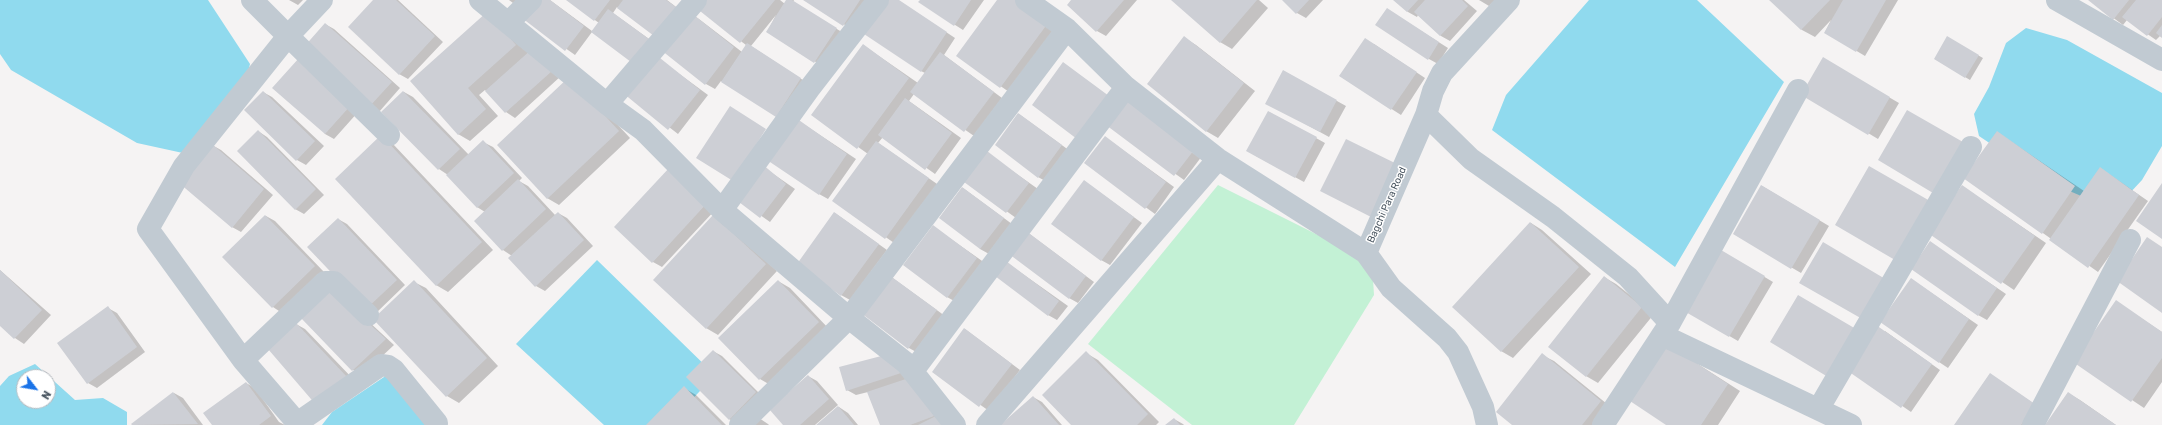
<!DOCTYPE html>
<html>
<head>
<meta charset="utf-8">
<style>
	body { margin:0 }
	#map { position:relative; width:2162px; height:425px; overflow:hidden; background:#f5f3f3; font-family:Rubik,sans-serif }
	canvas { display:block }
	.north { position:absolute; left:16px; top:369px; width:40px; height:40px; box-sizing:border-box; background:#fff; border:1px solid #b7bbc0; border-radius:50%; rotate:121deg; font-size:11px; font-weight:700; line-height:16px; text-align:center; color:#4a5661 }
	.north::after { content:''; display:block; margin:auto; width:14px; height:18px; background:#1a73e8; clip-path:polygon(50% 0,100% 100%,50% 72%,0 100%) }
</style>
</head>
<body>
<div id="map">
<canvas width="2162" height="425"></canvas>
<div class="north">N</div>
</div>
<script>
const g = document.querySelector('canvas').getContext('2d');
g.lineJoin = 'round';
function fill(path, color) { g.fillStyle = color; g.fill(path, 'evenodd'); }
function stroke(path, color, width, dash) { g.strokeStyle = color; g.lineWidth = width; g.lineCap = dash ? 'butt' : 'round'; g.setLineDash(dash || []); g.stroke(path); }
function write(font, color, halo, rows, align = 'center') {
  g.font = font + ' Rubik,sans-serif'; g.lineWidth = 3; g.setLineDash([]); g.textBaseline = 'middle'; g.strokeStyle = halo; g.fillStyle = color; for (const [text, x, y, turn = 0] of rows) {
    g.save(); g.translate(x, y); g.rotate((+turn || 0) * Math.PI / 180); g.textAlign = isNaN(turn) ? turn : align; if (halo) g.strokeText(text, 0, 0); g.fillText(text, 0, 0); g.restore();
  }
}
const green = new Path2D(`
	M1218,185l154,77 2,33 -80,130h-102l-104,-81z`);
const water = new Path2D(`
	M0,0h208l42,64 -6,25 -52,66 -55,-12 -126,-73 -11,-16z
	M1589,0h108l87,82 -109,185 -183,-137 14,-35z
	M2026,28l41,12 95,53v53l-20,34 -28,30 -68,-29 -67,-45 -5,-22 15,-27 17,-44z
	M597,260l118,115 -47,50h-64l-88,-81z
	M35,364l40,36 28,-2 24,14v13h-127v-39l9,-10zM24,377h24v24h-24z
	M387,375l42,50h-107l10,-13z`);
const shadow = new Path2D(`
	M289,0h14l-5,5z
	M375,0h23l45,42 -35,37 -9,-5z
	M509,0h41l42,31 7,-8 -32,-23h100l21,16 2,-3 9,6 43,33 4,-7 -49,-37 -15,-8h98l5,4 2,-4h7l-1,2 52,32 -21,33 -57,-35 9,-17 -25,31 58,38 -33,32 -55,-35 -6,8 -9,-5 -45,-35 -6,7 53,39 -30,39 -53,-41 19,-24 -52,-37 -17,23 -52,-37 -6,-12zM617,7l41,31 5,11 -50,-36z
	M805,0h67l-19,30z
	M898,0l57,38 -11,17 58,43 -28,38 -60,-42 -5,7 52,37 -26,36 -52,-37 -5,6 62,43 -43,59 -63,-44 34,-47 -55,-39 50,-70 55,38 7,-10 -4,-2z
	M921,0h63l-21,30 -44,-28z
	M999,0l60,30 -47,64 -55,-38z
	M1073,0h64l-31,36 -9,-5z
	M1172,0h87l9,8 -36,41 -12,-7z
	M1283,0h40l-17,18 -9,-5z
	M1394,0h70l13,11 -27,30 -9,-5 -23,-21 -1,2 -9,-5z
	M1479,0h17l-7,6z
	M1770,0h128l-33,56 -40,-24 6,-12 -16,17 -13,-7z
	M2089,0h73v37l-2,-1 -4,4 -29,-20 -4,5z
	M487,13l74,63 -46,42 -9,-6 -21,-22 -6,5 19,21 -28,25 -12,-7 -47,-53z
	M1396,15l52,33 -10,16 -9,-5z
	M325,24l9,5 66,59 -21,24 -9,-5z
	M1185,38l11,7 59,46 -37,47 -12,-7z
	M1947,38l36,20 -13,22 -35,-21z
	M1374,44l51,34 -24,37 -61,-39z
	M299,59l60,52 -25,28 -9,-5z
	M1823,59l76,44 -21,36 -75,-45z
	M581,85l49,53 -71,67 -12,-7z
	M263,92l9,5 52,49 -18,19 -9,-5z
	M404,92l9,5 56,58 14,-13 10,5 29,31 -3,3 9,5 27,29 3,-2 9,5 26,28 -48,45 -9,-5 -24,-30 -9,-6 -18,-38 -8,-5 -29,-32 -9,-6 -56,-57z
	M1337,101l9,5 -17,31 -53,-29z
	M1269,112l56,31 -21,39 -48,-26z
	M1019,114l51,37 -23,31 -9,-5z
	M805,125l51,34 -28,40 -9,-5z
	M1107,125l95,31 -18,24z
	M258,131l9,6 57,58 -20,19 -9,-5z
	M1997,132l87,59 25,-17 39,27 -50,71 -133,-94z
	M1105,137l69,50 -19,27 -70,-51z
	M393,144l100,106 -45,42 -12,-7 -100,-106z
	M212,145l9,5 52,45 -32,37 -9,-5z
	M987,153l51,36 -22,29 -50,-36z
	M762,166l33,23 -25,33 -34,-24z
	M679,173l38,35 -55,59 -9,-5 -38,-35z
	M1084,181l58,42 -32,42 -9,-5z
	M1762,186l67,40 -28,47 -67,-39z
	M1962,186l84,57 -32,47 -85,-57z
	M963,188l49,36 -23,30 -9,-5z
	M835,213l52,37 -37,50 -9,-5z
	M266,216l9,5 49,51 -42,41 -9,-6 -50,-50z
	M338,219l9,5 58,61 -30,29z
	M725,223l52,48 -59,64 -12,-7z
	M1531,223l11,7 49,44 -78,84 -12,-7z
	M934,227l51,36 -29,39 -9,-5z
	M1027,232l67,50 -16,21 -9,-5z
	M1931,243l75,51 -19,26 -9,-5z
	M1721,251l52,31 -35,59 -52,-30z
	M1006,262l62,44 -11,14 -9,-5z
	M0,270l51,45 -27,29 -9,-6 -15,-14z
	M890,276l55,40 -27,37 -9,-5z
	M1604,277l12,7 38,30 -56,69 -12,-7z
	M778,281l12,7 40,42 -58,56 -12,-7 -40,-41z
	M414,282l12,6 72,78 -39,37 -12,-7z
	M1920,285l58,40 -30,43 -9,-6z
	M340,295l54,50 -32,30 -9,-5z
	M2117,302l45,30v50l-18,26 -69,-46z
	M108,308l9,5 28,39 -48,36 -9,-5z
	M296,324l9,5 51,53 -29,28z
	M965,329l55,41 -31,41 -55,-39z
	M1885,331l55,39 -29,42 -64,-44z
	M713,351l9,5 42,42 -26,26 -9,-5z
	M1679,352l61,39 -22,34h-50z
	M1086,353l12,7 61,62 -3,3h-84z
	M889,355l65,70h-73l-13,-33 -12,3 -9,-5z
	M1542,355l12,6 58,47 -13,17h-85z
	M1990,374l56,38 -9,13h-82z
	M808,376l9,5 21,24 -23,20h-31z
	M246,383l9,5 24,34 6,3h-71z
	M684,388l12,7 30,30h-79z
	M174,393l9,5 20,27h-70z
	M2068,393l12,7 36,25h-70z
	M1033,397l9,5 20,23h-61z
	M839,407l9,6 10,12h-40z
	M759,418l9,6 1,1h-19z
	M1174,419l9,5 1,1h-17z`);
const building = new Path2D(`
	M373,0h23l39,36 -36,39 -51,-48z
	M535,0h15l34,26 -19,25 -43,-33z
	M566,0h44l-16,21z
	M623,0h43l14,10 -22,29 -41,-31z
	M701,0h74l-35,43 -45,-36z
	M786,0h6l45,28 -23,35 -48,-31z
	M803,0h57l-17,26z
	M886,0h13l48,32 -26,40 -57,-38z
	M920,0h51l-17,26 -36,-24z
	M997,0h20l31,23 -48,65 -44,-32z
	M1071,0h53l-28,32 -29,-27z
	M1171,0h86l-37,43z
	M1282,0h27l-13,14z
	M1393,0h25l-11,12z
	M1425,0h37l6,6 -28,30 -26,-24z
	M1769,0h61l-29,30z
	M1843,0h43l-30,52 -32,-19z
	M2088,0h41l-16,20z
	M2136,0h26v17l-15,19 -25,-19z
	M1387,8l52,34 -11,18 -53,-35z
	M608,9l45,33 -18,23 -44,-33z
	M487,12l29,33 -48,43 18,21 -28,26 -48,-54z
	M690,12l44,35 -29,38 -44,-35z
	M325,23l67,59 -23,25 -66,-59z
	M2162,25v13l-6,-5z
	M1184,36l60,47 -38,49 -59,-48z
	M1947,36l32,19 -14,23 -31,-19z
	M1365,38l52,34 -26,38 -52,-34z
	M747,43l54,35 -25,39 -55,-35z
	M863,44l46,34 -52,71 -46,-34z
	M532,49l20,22 -47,42 -20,-22z
	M940,52l54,40 -30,40 -54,-40z
	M655,54l45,36 -32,40 -45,-37z
	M1823,57l67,40 -22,38 -67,-40z
	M299,58l52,47 -26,29 -53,-46z
	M1063,62l46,34 -32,43 -45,-34z
	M1283,70l54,30 -17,32 -55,-28z
	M569,77l50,54 -72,68 -50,-54z
	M263,91l52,50 -19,20 -52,-51z
	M403,91l57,58 -22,21 -57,-58z
	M905,98l47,35 -27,37 -47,-35z
	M1126,99l68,51 -20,26 -68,-51z
	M730,106l36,23 -33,52 -37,-23z
	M1907,110l56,32 -30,51 -55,-33z
	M1268,111l49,26 -22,41 -49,-27z
	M1018,113l44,32 -24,33 -43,-33z
	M796,118l51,36 -28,41 -52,-35z
	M258,130l58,59 -21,21 -58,-59z
	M1997,131l78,55 -33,48 -79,-56z
	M381,135l101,107 -46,44 -101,-107z
	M1105,136l61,46 -21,27 -61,-46z
	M1346,139l53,26 -26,53 -53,-27z
	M483,140l31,33 -37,35 -31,-33z
	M876,141l53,37 -44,61 -53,-38z
	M212,144l52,45 -32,39 -53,-45z
	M987,151l42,32 -23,30 -42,-31z
	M762,164l24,20 -26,34 -25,-19z
	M1869,166l61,35 -35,59 -60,-35z
	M670,167l38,35 -56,61 -38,-36z
	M2100,167l39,28 -51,73 -39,-28z
	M518,179l28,30 -44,42 -28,-30z
	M1084,180l50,37 -33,44 -50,-37z
	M2162,183v56l-26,-18z
	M1761,185l59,35 -29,49 -58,-35z
	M1962,185l73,51 -34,48 -73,-51z
	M962,187l42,31 -24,31 -41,-31z
	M558,212l26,28 -49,47 -27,-29z
	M834,212l45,32 -38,52 -44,-32z
	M265,215l50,51 -43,42 -50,-51z
	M713,215l53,49 -60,65 -53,-49z
	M338,218l59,62 -31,29 -59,-62z
	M1530,222l49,45 -78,85 -49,-45z
	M933,225l44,33 -30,40 -44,-33z
	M1026,231l60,45 -17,23 -60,-45z
	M2147,237l15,10v66l-45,-32z
	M1930,241l67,47 -19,28 -67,-47z
	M1823,242l64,38 -23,40 -65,-37z
	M1721,250l44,26 -36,61 -45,-26z
	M1006,261l53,40 -11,15 -53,-40z
	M0,270l42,40 -28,29 -14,-13z
	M889,275l48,35 -29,39 -47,-36z
	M1604,276l38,31 -56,70 -38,-30z
	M1911,278l58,41 -30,44 -59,-41z
	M414,280l73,78 -41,39 -73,-78z
	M778,280l41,42 -60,58 -41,-42z
	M331,289l55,50 -34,32 -51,-53z
	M1798,295l58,34 -28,48 -58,-35z
	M2116,300l46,32v26l-31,44 -58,-40z
	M108,306l29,41 -50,37 -30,-41z
	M296,323l51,54 -30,29 -49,-57z
	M1876,325l56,39 -31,44 -56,-39z
	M964,328l48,36 -33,43 -47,-35z
	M1667,344l61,40 -27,41h-35l-36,-24z
	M713,350l43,42 -27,28 -43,-43z
	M1086,351l62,63 -11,11h-66l-29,-30z
	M1542,353l59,48 -19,24h-70l-16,-13z
	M889,354l12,19 -55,18 -7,-24z
	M1990,373l45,31 -14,21h-67z
	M808,375l21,24 -29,26h-17l-14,-16z
	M912,377l22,39 -24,9h-30l-13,-33z
	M246,382l25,34 -12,9h-47l-9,-12z
	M684,386l38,39h-76z
	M173,392l25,32 -66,1 -1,-1z
	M2068,392l48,33h-71z
	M1033,396l26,29h-59z
	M838,406l16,19h-38z
	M942,413l6,12h-30z
	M1174,418l6,7h-15z`);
const minor = new Path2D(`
	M252,0l36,36 -104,130 -36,63 95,131 56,65
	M322,0l-34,36 101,99
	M480,0l127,104 36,26 79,80 127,108 57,45 49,62
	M1026,0l41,29 59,58 92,72 148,94
	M2057,0l105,60
	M508,23l23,-23
	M607,104l89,-104
	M1426,115l45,44 82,58 75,60 42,46
	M722,210l87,-121 69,-89
	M1662,335l189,90
	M243,360l82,-78h9l34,33
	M913,371l213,-284
	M1819,408l152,-261
	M297,423l84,-58 7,1 6,4 43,53
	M740,425l109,-107 218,-289
	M987,425l231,-266
	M1487,425l-4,-18 -25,-55 -11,-14 -56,-50 -25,-35 60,-138 7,-24 9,-18 67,-73
	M1603,425l67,-102 128,-233
	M2033,425l97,-185`);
const streetNames = [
	["Bagchi Para Road",1387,205,-66]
];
fill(green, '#c3f1d5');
fill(water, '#90daee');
fill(shadow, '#0003');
fill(building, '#cdcfd5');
stroke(minor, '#c1cad2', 22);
write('10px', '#4a5661', '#fff', streetNames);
</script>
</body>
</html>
